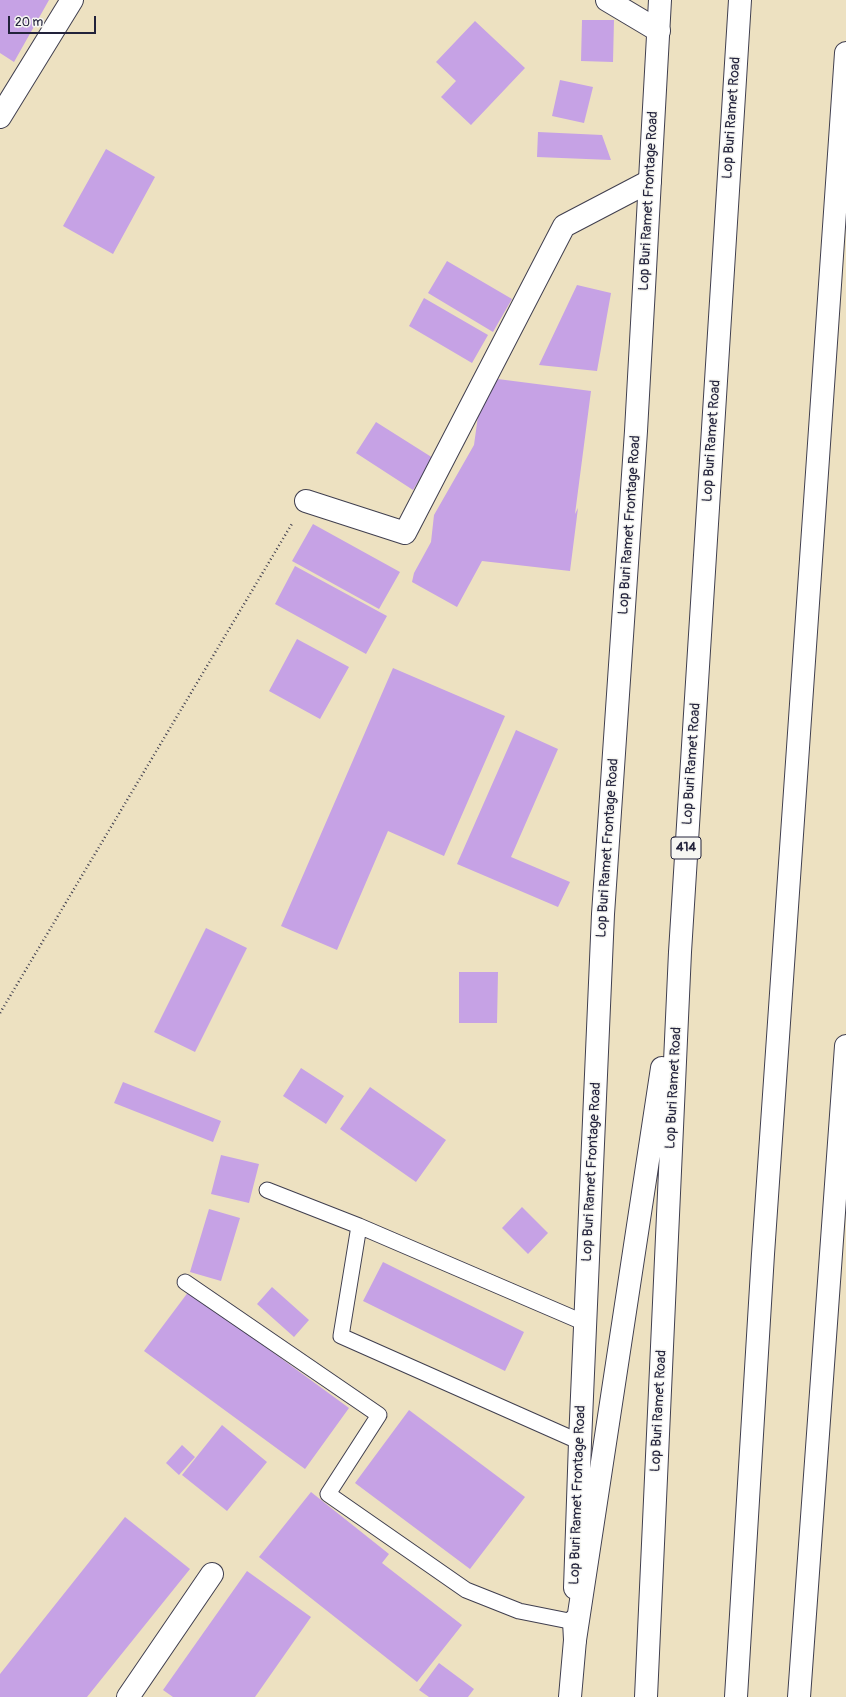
<!DOCTYPE html>
<html>
<head>
<meta charset="utf-8">
<style>
	body { margin:0 }
	#map { position:relative; width:846px; height:1697px; overflow:hidden; background:#ede1c1; font-family:Pangolin,sans-serif }
	canvas { display:block }
	.scale { position:absolute; left:8px; top:16px; width:88px; height:18px; box-sizing:border-box; border:2px solid #22223b; border-top:0; padding-left:5px; font-size:12px; line-height:14px; white-space:nowrap; color:#22223b; -webkit-text-stroke:3px #f6f6f2; paint-order:stroke }
</style>
</head>
<body>
<div id="map">
<canvas width="846" height="1697"></canvas>
<div class="scale">20 m</div>
</div>
<script>
const g = document.querySelector('canvas').getContext('2d');
g.lineJoin = 'round';
function fill(path, color) { g.fillStyle = color; g.fill(path, 'evenodd'); }
function stroke(path, color, width, dash) { g.strokeStyle = color; g.lineWidth = width; g.lineCap = dash ? 'butt' : 'round'; g.setLineDash(dash || []); g.stroke(path); }
function write(font, color, halo, rows, align = 'center') {
  g.font = font + ' Pangolin,sans-serif'; g.lineWidth = 3; g.setLineDash([]); g.textBaseline = 'middle'; g.strokeStyle = halo; g.fillStyle = color; for (const [text, x, y, turn = 0] of rows) {
    g.save(); g.translate(x, y); g.rotate((+turn || 0) * Math.PI / 180); g.textAlign = isNaN(turn) ? turn : align; if (halo) g.strokeText(text, 0, 0); g.fillText(text, 0, 0); g.restore();
  }
}
const building = new Path2D(`
	M0,0h49l-35,62 -14,-9z
	M582,20h32l-1,42 -32,-1z
	M475,21l50,47 -54,57 -30,-28 15,-16 -20,-19z
	M560,80l33,7 -9,36 -32,-7z
	M538,132l64,3 9,25 -74,-3z
	M106,149l49,28 -42,77 -50,-28z
	M447,261l65,38 -19,33 -65,-39z
	M577,285l34,8 -14,78 -58,-6z
	M424,298l64,37 -16,28 -63,-37z
	M490,378l101,13 -16,123 3,-6 -8,63 -88,-10 -25,46 -45,-25 2,-9 17,-31 3,-27 40,-70 7,-51z
	M376,422l57,36 -20,32 -57,-37z
	M313,524l87,48 -21,37 -87,-48z
	M295,566l92,50 -21,38 -91,-50z
	M297,639l52,28 -29,52 -51,-28z
	M393,668l112,48 -61,140 -56,-25 -51,119 -56,-24z
	M516,730l42,19 -47,108 59,25 -12,25 -101,-43z
	M206,928l41,20 -52,104 -41,-20z
	M459,972h39l-1,51h-38z
	M301,1068l43,28 -18,28 -43,-28z
	M123,1082l98,39 -8,21 -99,-39z
	M370,1087l76,53 -30,42 -76,-53z
	M221,1155l38,9 -10,39 -38,-9z
	M522,1207l26,26 -20,21 -26,-26z
	M209,1209l31,9 -19,63 -31,-9z
	M383,1262l141,70 -19,39 -142,-70z
	M272,1287l37,33 -15,17 -37,-33z
	M189,1291l160,117 -44,61 -161,-118z
	M409,1410l116,87 -55,72 -115,-86z
	M222,1425l45,37 -40,49 -45,-36z
	M182,1445l13,12 -16,18 -13,-12z
	M311,1492l78,62 -7,9 80,62 -45,57 -158,-125z
	M125,1517l65,52 -103,128h-87v-23z
	M247,1571l64,46 -56,80h-82l-10,-7z
	M439,1663l35,26 -6,8h-39l-10,-7z`);
const path = new Path2D(`
	M0,1013l293,-491`);
const service = new Path2D(`
	M267,1190l92,36
	M185,1282l194,133 -51,79 138,96 53,21 55,11
	M580,1442l-239,-106 18,-110 226,97`);
const minor = new Path2D(`
	M607,0l52,31
	M0,117l72,-117
	M306,501l99,32 159,-307 86,-45
	M128,1697l84,-123`);
const secondary = new Path2D(`
	M575,1588l5,-146 23,-528 33,-483 24,-431
	M570,1697l5,-57 -1,-19
	M799,1697l47,-651`);
const primary = new Path2D(`
	M575,1640l87,-572
	M646,1697l34,-745 60,-952
	M736,1697l27,-443 83,-1201`);
const shields = [
	[686,848,30]
];
const shieldNames = [
	["414",686,848]
];
const streetNames = [
	["Lop Buri Ramet Road",732,118,-86],
	["Lop Buri Ramet Frontage Road",649,201,-87],
	["Lop Buri Ramet Road",712,441,-86],
	["Lop Buri Ramet Frontage Road",630,525,-86],
	["Lop Buri Ramet Road",692,764,-86],
	["Lop Buri Ramet Frontage Road",608,848,-86],
	["Lop Buri Ramet Road",674,1088,-87],
	["Lop Buri Ramet Frontage Road",592,1172,-87],
	["Lop Buri Ramet Road",659,1411,-87],
	["Lop Buri Ramet Frontage Road",578,1495,-88]
];
fill(building, '#c6a2e5');
stroke(service, '#403f4f', 17);
stroke(minor, '#403f4f', 24);
stroke(secondary, '#403f4f', 24);
stroke(primary, '#403f4f', 24);
stroke(path, '#403f4f', 2.5, [1, 3]);
stroke(service, '#fff', 15);
stroke(minor, '#fff', 22);
stroke(secondary, '#fff', 22);
stroke(primary, '#fff', 22);
for (const [x, y, w] of shields) { const box = new Path2D(); box.roundRect(x - w / 2, y - 11, w, 22, 3); g.fillStyle = '#f6f6f2'; g.fill(box); stroke(box, '#22223b', 1); }
write('bold 13px', '#22223b', null, shieldNames);
write('14px', '#22223b', '#f6f6f2', streetNames);
</script>
</body>
</html>
